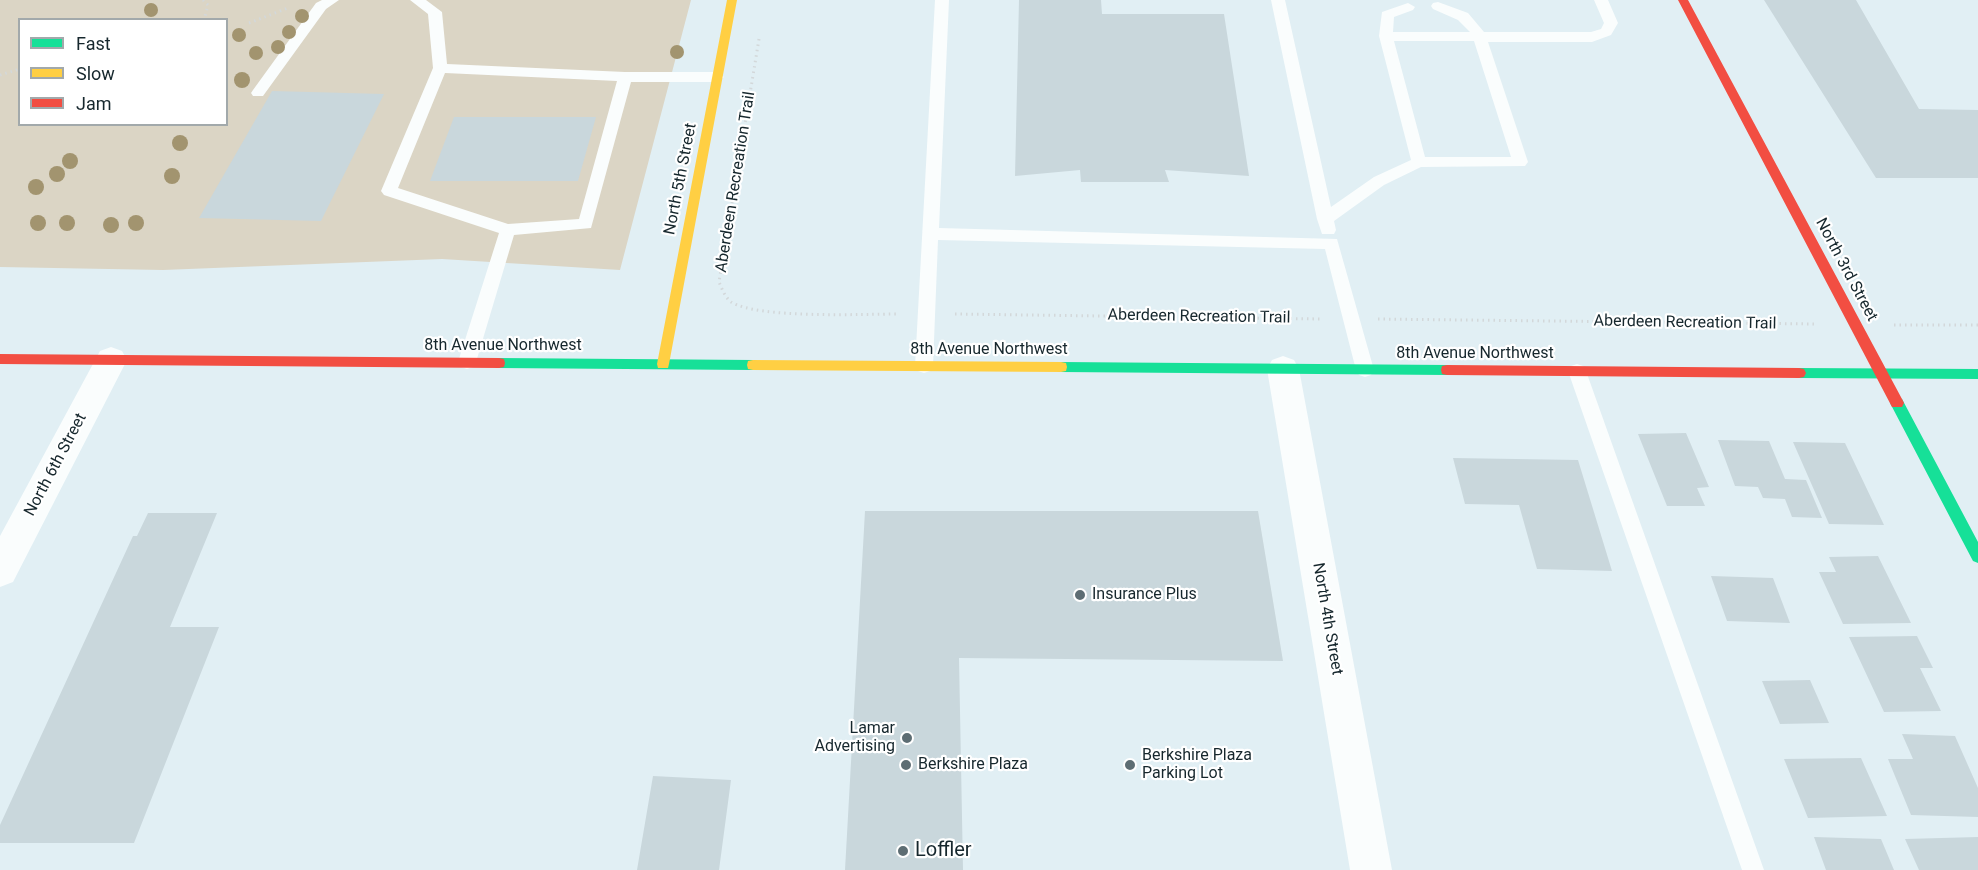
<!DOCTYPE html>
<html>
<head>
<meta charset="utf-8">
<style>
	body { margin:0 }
	#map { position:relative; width:1978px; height:870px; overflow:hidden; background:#e1eff4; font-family:Roboto,sans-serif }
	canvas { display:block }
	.legend { position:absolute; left:18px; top:18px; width:210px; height:108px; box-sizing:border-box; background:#fff; border:2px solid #a2a9ab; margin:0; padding:8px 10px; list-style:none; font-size:18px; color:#16272d }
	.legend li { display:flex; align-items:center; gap:12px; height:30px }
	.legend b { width:30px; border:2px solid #a2a9ab }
</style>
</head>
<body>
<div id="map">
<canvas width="1978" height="870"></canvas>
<ul class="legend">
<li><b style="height:8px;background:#16e098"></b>Fast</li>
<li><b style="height:8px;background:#ffcf43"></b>Slow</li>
<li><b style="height:8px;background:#f24e42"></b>Jam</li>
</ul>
</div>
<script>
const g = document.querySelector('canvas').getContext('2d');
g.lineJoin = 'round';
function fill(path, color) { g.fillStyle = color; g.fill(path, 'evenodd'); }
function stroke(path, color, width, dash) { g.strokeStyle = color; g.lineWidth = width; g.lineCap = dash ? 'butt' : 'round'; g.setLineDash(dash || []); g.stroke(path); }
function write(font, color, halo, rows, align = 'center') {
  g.font = font + ' Roboto,sans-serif'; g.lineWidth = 4.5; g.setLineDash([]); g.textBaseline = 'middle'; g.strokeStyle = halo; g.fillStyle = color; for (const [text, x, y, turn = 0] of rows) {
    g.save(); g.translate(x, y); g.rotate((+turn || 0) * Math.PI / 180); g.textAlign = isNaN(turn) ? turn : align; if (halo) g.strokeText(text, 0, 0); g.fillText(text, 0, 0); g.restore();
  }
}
const green = new Path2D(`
	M0,0h691l-71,270 -178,-11 -279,11 -163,-3zM20,20h206v104h-206z`);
const building = new Path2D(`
	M1019,0h82l1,14h122l25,162 -84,-6 4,12h-88l-1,-12 -65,6z
	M1764,0h92l63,109 59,1v68h-102z
	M272,91l112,3 -63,127 -122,-3z
	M454,117h142l-18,64h-148z
	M1686,433l23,54 -12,1 8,18h-38l-29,-72z
	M1718,440l51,1 16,38 21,1 16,38 -30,-1 -7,-18 -22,-1 -5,-11 -23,-1z
	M1793,442l52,1 39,82 -55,-1z
	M1453,458l125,2 34,111 -75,-2 -18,-64 -54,-1z
	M865,511h393l25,150 -324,-3 4,212h-118z
	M148,513h69l-47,114h49l-85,216h-134v-18l133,-289h4z
	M1878,556l33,67 -68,1 -24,-52h17l-7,-15z
	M1711,576l62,2 17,45 -63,-2z
	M1917,636l16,32h-13l21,43 -57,1 -35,-75z
	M1810,680l19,43 -49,1 -18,-43z
	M1902,734l53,2 23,52v29l-67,-2 -23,-56h25z
	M1861,758l26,58 -79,2 -24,-59z
	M653,776l78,4 -12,90h-82z
	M1814,837l67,2 13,31h-68z
	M1978,837v33h-59l-14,-31z`);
const path = new Path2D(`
	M203,0l5,5 -4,15
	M249,23l39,-15
	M759,39l-40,243c3,7 6,15 12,20 28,17 132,12 168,12
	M0,75l20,-6
	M955,314l367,5
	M1378,319l439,5
	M1894,325h84`);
const lane = new Path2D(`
	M322,0h17l-13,9 -63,87h-10l-2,-3 2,-3 63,-87z
	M410,0h16l16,12 5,52 178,8h92l7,5 -7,5h-86l-40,146 -77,7 -38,127 -3,5 -6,2 -6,-2 -3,-5 41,-129 -115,-38 -3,-4 52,-123 -5,-54zM445,73l172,8 -38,138 -71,5 -110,-36z
	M935,0h14l-10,228 398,11 37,131 -3,5 -6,2 -6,-2 -3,-5 -31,-121 -387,-9 -5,126 -3,5 -6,2 -6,-2 -3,-5z
	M1271,0h14l46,207 43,-30 37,-17 -32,-124 3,-24 26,-9 7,4 -2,3 -19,7 -1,15h77l-12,-12 -25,-11 -2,-3 2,-3 5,-1 30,11 16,19h107l10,-3 3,-6 -10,-23h14l10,23 -7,12 -19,7h-104l40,120 -3,4 -104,1 -37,18 -50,36 2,9 -2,4h-12l-5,-15zM1394,41h80l37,116h-86z
	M1577,364l6,2 3,5 178,499h-22l-174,-499 3,-5z`);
const street = new Path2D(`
	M111,347l11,4 5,9 -114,222 -13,5v-51l100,-185z
	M1283,356l11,4 5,9 93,501h-42l-83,-501 5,-9z`);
const fast = new Path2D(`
	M499,358l254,2 5,1 1,4 -1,4 -5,1 -254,-2 -5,-1 -1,-4 1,-4z
	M1061,362l386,3 5,1 1,4 -1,4 -5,1 -386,-3 -5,-1 -1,-4 1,-4z
	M1799,368l179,1v10l-179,-1 -5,-1 -2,-4 2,-4z
	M1897,397l5,2 76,143v21l-5,-2 -83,-158 2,-4z`);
const slow = new Path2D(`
	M727,0h10l-68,364 -1,4h-10l-1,-4z
	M753,360l308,2 5,1 1,4 -1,4 -5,1 -308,-2 -5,-1 -1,-4 1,-4z`);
const jam = new Path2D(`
	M1678,0h10l214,399 2,4 -2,4h-10z
	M0,354l499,4 5,1 1,4 -1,4 -5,1 -499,-4z
	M1447,365l352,3 5,1 2,4 -2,4 -5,1 -352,-3 -5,-1 -1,-4 1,-4z`);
const trees = [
	[151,10,7],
	[302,16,7],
	[289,32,7],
	[239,35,7],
	[278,47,7],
	[677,52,7],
	[256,53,7],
	[242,80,8],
	[180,143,8],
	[70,161,8],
	[57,174,8],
	[172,176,8],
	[36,187,8],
	[38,223,8],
	[67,223,8],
	[136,223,8],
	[111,225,8]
];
const markers = [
	[1080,595,6,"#5d6d73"],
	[907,738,6,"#5d6d73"],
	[906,765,6,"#5d6d73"],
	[1130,765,6,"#5d6d73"],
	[903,851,6,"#5d6d73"]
];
const streetNames = [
	["North 5th Street",681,179,-79],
	["Aberdeen Recreation Trail",736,182,-81],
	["North 3rd Street",1846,270,62],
	["Aberdeen Recreation Trail",1199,317,1],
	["Aberdeen Recreation Trail",1685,323,1],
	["8th Avenue Northwest",503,346],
	["8th Avenue Northwest",989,350],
	["8th Avenue Northwest",1475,354],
	["North 6th Street",56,465,-62],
	["North 4th Street",1327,619,80]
];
const poiNames = [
	["Insurance Plus",1092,595],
	["Lamar",895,729,"right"],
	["Advertising",895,747,"right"],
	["Berkshire Plaza",1142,756],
	["Parking Lot",1142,774],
	["Berkshire Plaza",918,765]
];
const nearPoinames = [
	["Loffler",915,851]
];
fill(green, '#dbd5c5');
fill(building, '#c9d7dc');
stroke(path, '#d3d8da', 3, [1.5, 4]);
fill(lane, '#fafdfd');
fill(street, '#fafdfd');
fill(fast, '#16e098');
fill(slow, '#ffcf43');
fill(jam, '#f24e42');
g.fillStyle = '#a2946f';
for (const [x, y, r] of trees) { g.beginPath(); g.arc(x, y, r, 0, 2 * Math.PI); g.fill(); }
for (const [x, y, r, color] of markers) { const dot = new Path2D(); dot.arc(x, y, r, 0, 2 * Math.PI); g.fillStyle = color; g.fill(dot); stroke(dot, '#fff', 2); }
write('16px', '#16272d', '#fff', streetNames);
write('16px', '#16272d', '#fff', poiNames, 'left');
write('20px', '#16272d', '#fff', nearPoinames, 'left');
</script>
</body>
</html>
